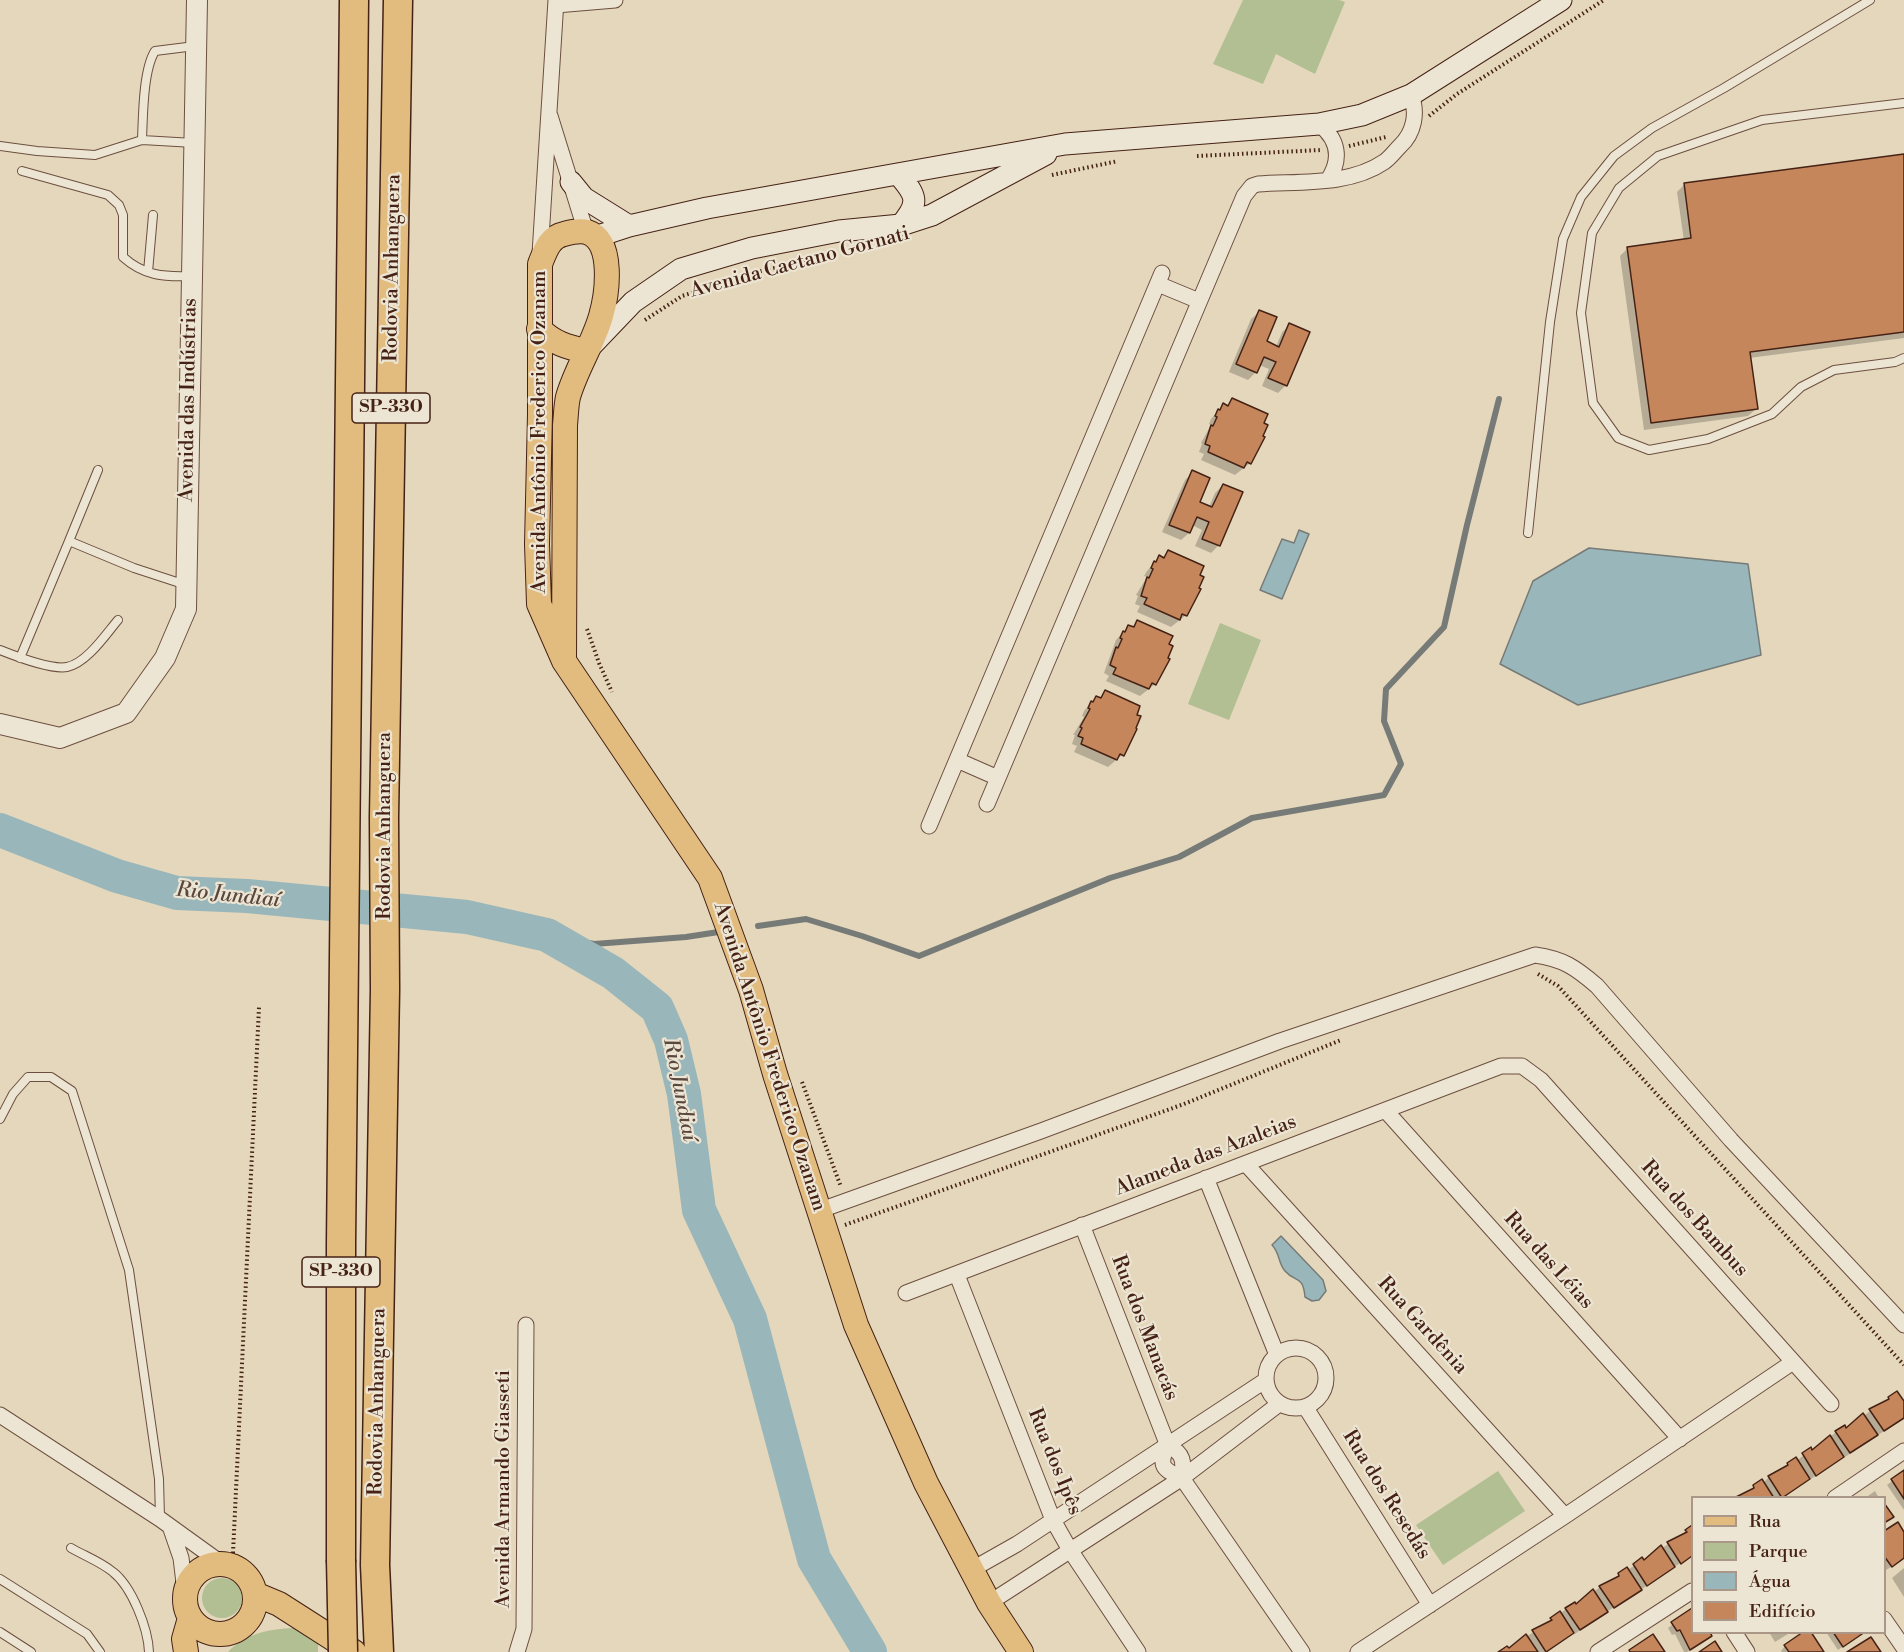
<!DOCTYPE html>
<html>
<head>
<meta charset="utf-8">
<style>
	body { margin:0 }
	#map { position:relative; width:1904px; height:1652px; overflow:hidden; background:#e4d7bc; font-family:"Libre Bodoni",serif }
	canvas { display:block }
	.legend { position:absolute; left:1691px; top:1496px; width:195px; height:138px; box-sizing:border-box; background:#ede5d3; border:2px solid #aa9787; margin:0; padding:8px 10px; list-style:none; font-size:18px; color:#452215 }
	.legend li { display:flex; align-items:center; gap:12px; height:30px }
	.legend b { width:30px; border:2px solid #aa9787 }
</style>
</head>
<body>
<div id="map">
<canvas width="1904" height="1652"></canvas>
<ul class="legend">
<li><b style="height:8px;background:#e2bc7e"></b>Rua</li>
<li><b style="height:16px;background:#b1bf92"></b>Parque</li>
<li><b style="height:16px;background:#99b7ba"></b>Água</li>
<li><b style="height:16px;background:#c5865c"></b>Edifício</li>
</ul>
</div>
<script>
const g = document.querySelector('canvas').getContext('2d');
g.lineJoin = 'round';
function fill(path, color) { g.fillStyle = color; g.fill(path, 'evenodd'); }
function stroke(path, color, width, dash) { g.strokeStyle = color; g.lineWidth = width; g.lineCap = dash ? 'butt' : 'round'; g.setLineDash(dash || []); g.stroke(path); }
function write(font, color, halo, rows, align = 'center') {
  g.font = font + ' "Libre Bodoni",serif'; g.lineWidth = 4.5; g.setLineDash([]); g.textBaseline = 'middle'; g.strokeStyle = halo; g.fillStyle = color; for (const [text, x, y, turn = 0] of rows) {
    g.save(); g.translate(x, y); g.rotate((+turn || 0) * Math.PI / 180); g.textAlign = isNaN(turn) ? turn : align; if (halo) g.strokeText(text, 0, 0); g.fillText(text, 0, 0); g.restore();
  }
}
const green = new Path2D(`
	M1243,0h96l6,2 -30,72 -39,-20 -13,30 -50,-20z
	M1220,623l41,17 -32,80 -41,-16z
	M1498,1471l27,40 -82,54 -27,-40z
	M202 1598a20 20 0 1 1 40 0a20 20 0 1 1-40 0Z
	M294,1628l24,8v16h-90c18,-19 42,-23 66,-24z`);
const water = new Path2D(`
	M1299,530l10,4 -27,65 -22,-9 22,-51 12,4z
	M1589,548l159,16 13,91 -183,50 -78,-41 33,-83z
	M1281,1236l42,44 3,11 -7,9 -7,1 -7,-4c-2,-23 -10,-14 -20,-26 -7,-8 -5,-18 -13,-26z`);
const shadow = new Path2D(`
	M1904,156v182l-155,20 7,51 -8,7 -104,14 -24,-174 8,-8 56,-7 -7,-49 8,-8z
	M1259,312l6,30 11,5 6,-15 8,-7 -4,60 -8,8 -16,-7 7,-17 -10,-4 -3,7 -8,8 -19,-8 22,-53z
	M1232,400l18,63 -15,12 -34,-15 3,-6 -5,-2 3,-8 -1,-1 10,-18 -2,-1 2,-5 12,-14 3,1z
	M1193,472l5,30 11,5 6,-14 8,-8 18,8 -22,52 -8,8 -16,-7 7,-16 -10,-5 -3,8 -8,7 -19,-8 23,-52z
	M1168,552l18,63 -15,12 -34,-15 3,-6 -5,-2 3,-8 -2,-1 11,-18 -3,-1 3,-5 12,-14 3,1z
	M1137,621l18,63 -15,12 -34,-15 3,-5 -5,-3 12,-33 12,-13 3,1z
	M1105,692l17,63 -14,12 -34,-15 3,-6 -5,-2 3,-9h-2l11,-18 -2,-1 2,-5 12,-14 3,1z
	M1889,1398l15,6v14l-26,17 -1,-1 -6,6 -26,17 -1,-1 -33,23 -1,-1 -27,20h-46l6,-5 2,3 17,-15 1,2 6,-6 26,-18 1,2 15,-11 1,2 24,-20 10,-2 24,-19 14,-8z
	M1904,1472v38l-17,-25z
	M1875,1491l4,7h-14z
	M1692,1527v28l-50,34 -1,-1 -6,6 -27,17 -1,-1 -32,24 -1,-2 -28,20h-45l46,-28 19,-15 10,-3 24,-19 61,-38z
	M1884,1533l20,2v24l-18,11 -2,-3z
	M1904,1568v29l-12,-19z
	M1692,1610v22l13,8 -18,12h-3l-9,-18 -3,1 -4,-7z
	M1769,1632h22l-16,10z
	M1826,1632h37l-25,18z
	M1785,1646l37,6h-40l-1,-1z`);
const stream = new Path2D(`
	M758,926l48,-7 56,17 57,20 191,-78 69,-21 73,-39 132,-23 17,-31 -17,-43 2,-32 58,-62 23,-102 32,-126
	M547,935l47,9 92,-7 39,-6`);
const river = new Path2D(`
	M0,830l117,46 60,17 70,3 220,21 80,18 66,38 44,35 14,32 13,54 15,116 51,109 64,240 56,93`);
const building = new Path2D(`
	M1904,154v178l-154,20 8,57 -107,14 -24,-176 64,-9 -7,-55z
	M1259,310l18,7 -10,24 12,6 10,-24 21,9 -23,54 -19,-8 8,-16 -12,-5 -7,16 -21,-9z
	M1232,398l36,16 -4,9 4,2 -5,11 2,1 -14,27 -4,-2 -3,6 -36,-16 2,-6 -5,-2 6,-19 2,1 4,-9 -2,-1 3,-7 2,1 3,-7 5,3z
	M1192,470l18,8 -10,24 12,5 11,-23 20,8 -23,54 -18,-7 7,-17 -12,-5 -7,16 -21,-8z
	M1168,550l36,16 -4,9 4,2 -5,11 2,1 -14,27 -5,-2 -2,6 -36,-16 3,-6 -6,-2 6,-19 2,1 4,-9 -2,-1 3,-7 2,1 3,-7 5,3z
	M1137,620l36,16 -4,8 4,2 -5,12 2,1 -14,26 -4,-2 -3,6 -36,-15 3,-6 -6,-3 6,-18 2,1 4,-9 -2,-1 3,-7 2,1 3,-7 6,2z
	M1105,690l35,16 -3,9 4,1 -5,12 1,1 -13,27 -4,-2 -3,6 -36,-16 2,-6 -5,-2 4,-8 -2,-1 10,-18 -2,-1 3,-7 2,1 3,-6 5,2z
	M1897,1391l7,10v17l-20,13 -15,-22 20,-10 -1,-2z
	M1863,1413l15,22 -28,18 -15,-22 10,-6 1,3z
	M1830,1435l14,22 -28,19 -14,-23 9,-6 1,3z
	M1796,1457l14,22 -28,19 -14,-22 20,-11 -1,-2z
	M1904,1470v29l-13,-20z
	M1762,1479l12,19h-40l20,-10 -1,-3z
	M1884,1503l10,14 -10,6z
	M1898,1522l6,10v26l-12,9 -8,-11v-25z
	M1692,1525v31l-11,8 -14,-22 20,-10 -2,-2z
	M1661,1545l14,22 -28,19 -14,-22 9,-7 2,3z
	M1627,1567l15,23 -28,18 -15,-22 20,-10 -1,-3z
	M1593,1589l15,23 -28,18 -15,-22 10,-6 1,2z
	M1692,1608v24h18l2,4 -22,14 -10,-20 -3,1 -6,-9z
	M1560,1611l14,22 -28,19 -14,-22 20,-10 -2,-2z
	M1803,1632h8l13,20h-35l-5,-7z
	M1833,1632h32l-22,15z
	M1526,1634l12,18h-40l9,-6 2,2z
	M1653,1634l12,18h-35l-1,-2z
	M1871,1637l10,15h-34z
	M1715,1641l7,11h-23z`);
const path = new Path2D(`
	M1429,116l28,-22 147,-94
	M1349,146l37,-9
	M1197,156l124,-6
	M1052,175l66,-14
	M645,320l37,-24 71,-23 81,-19
	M587,629l12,34 13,29
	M1538,974l20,12 346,379
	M802,1082l39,105
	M845,1225l339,-121 157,-64
	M233,1553l26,-546`);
const service = new Path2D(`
	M1904,103l-142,17 -104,36 -39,32 -27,45 -11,80 12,90 25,35 31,12 59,-11 64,-25 29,-27 33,-17 61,-8 9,-4
	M194,143l-52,-3c1,-24 1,-70 13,-89l40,-5
	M0,146l37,5 58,4 47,-15
	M22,171l86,24 11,10 4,10v42c21,19 41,20 68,19
	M148,272l5,-57
	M1528,533l22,-211 13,-83 18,-42 33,-41 38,-28 72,-40 146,-88
	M69,541l29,-71
	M0,650c15,6 51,20 67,17 20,-4 39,-33 51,-47
	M20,658l49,-117 65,27 52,17
	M0,1119l13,-25 15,-17h23l21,14 57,179 30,209 1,39
	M71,1548c14,8 30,14 42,24 19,15 35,56 36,80
	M0,1579l87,55 13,18
	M0,1632l31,20`);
const minor = new Path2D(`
	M556,5l59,-5
	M550,116l36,116
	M1319,124c19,15 23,35 9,56
	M540,254l16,-254
	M1158,284l41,17
	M957,760l41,18
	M987,804l257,-608 8,-10 6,-2c40,-3 91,2 126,-22 6,-4 11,-11 16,-16 14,-13 18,-33 11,-51
	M929,826l233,-553
	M1386,1111l294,328
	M1246,1164l319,352
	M1206,1178l71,177
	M818,1211l223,-80 239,-90 255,-86c28,4 40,12 62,31l134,154 173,185
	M1082,1225l86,221c16,7 16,16 14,32
	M957,1275l96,245 17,30 68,102
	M906,1293l595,-227h21l19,14 290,324
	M1266 1378a30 30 0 1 1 60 0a30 30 0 1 1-60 0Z
	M1306,1408l124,197
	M0,1415l160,104 61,44
	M1168,1446c-11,20 -4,24 14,32l120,174
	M1835,1498l69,-47
	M171,1529l10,29 4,33
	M971,1570l46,-26 249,-164
	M989,1603l193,-125 97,-74
	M1884,1619l20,29
	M1734,1632l13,20
	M517,1652l7,-23 2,-304
	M1358,1652l207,-136 228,-154
	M1598,1652l94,-61`);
const tertiary = new Path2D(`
	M0,724l60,14 66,-25 39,-55 21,-49 11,-609`);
const secondary = new Path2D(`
	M898,174c19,22 22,28 3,51
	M571,182l13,16 45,28
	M595,237l34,-11 78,-18 358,-64 254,-20 43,-9 49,-20 150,-95
	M591,346l42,-44 48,-33 71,-21 87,-17 62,-6 31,-10 114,-61`);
const primary = new Path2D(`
	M539,329c15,14 27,18 47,22
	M564,661l1,-236c1,-9 1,-19 3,-28 8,-28 25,-53 33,-81 6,-21 14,-75 -14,-84 -7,-2 -16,0 -23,2 -15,3 -19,18 -24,30v150l-3,130 2,60 25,57 146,217 41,112 24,84 81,251 70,158 63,120 32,49
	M185 1599a35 35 0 1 1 70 0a35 35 0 1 1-70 0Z
	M255,1594l24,10 75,48
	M186,1652l-2,-13 6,-21`);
const motorway = new Path2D(`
	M341,1560v-317l13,-1243
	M379,1652l-4,-87 10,-575 -1,-173 14,-817`);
const motorwayBridge = new Path2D(`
	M341,1560l2,92`);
const shields = [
	[391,408,78],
	[341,1272,78]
];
const shieldNames = [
	["SP-330",391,408],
	["SP-330",341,1272]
];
const streetNames = [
	["Avenida Caetano Gornati",800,263,-15],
	["Rodovia Anhanguera",393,268,-89],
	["Avenida das Indústrias",189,400,-89],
	["Avenida Antônio Frederico Ozanam",540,432,-90],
	["Rodovia Anhanguera",385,826,-90],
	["Avenida Antônio Frederico Ozanam",769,1057,72],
	["Alameda das Azaleias",1206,1156,-21],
	["Rua dos Bambus",1694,1219,48],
	["Rua das Léias",1548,1261,48],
	["Rua Gardênia",1422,1326,48],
	["Rua dos Manacás",1144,1328,69],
	["Rodovia Anhanguera",378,1402,-89],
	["Rua dos Ipês",1054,1462,68],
	["Avenida Armando Giasseti",504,1489,-90],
	["Rua dos Resedás",1386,1495,58]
];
const waterNames = [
	["Rio Jundiaí",228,896,6],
	["Rio Jundiaí",679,1090,79]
];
fill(green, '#b1bf92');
fill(water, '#99b7ba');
stroke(water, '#777b78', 1.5);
fill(shadow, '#0003');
stroke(stream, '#777b78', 6);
stroke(river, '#99b7ba', 34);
fill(building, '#c5865c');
stroke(building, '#452215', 1.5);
stroke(service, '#6d4f3f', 10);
stroke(minor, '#6d4f3f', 17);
stroke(tertiary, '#6d4f3f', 22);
stroke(secondary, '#452215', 23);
stroke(primary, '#452215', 26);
stroke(motorway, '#452215', 31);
stroke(path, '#452215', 4, [1.5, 3]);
stroke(service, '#ede5d3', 8);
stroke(minor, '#ede5d3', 15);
stroke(tertiary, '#ede5d3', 20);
stroke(secondary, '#ede5d3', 21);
stroke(primary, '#e2bc7e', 24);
stroke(motorway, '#e2bc7e', 28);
stroke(motorwayBridge, '#452215', 31, []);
stroke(motorwayBridge, '#e2bc7e', 28);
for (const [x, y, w] of shields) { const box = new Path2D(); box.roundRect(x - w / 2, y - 15, w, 30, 4.5); g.fillStyle = '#ede5d3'; g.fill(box); stroke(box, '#452215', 1.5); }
write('bold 18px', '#452215', null, shieldNames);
write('20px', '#452215', '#ede5d3', streetNames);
write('italic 21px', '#5a473e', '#ede5d3', waterNames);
</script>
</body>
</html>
